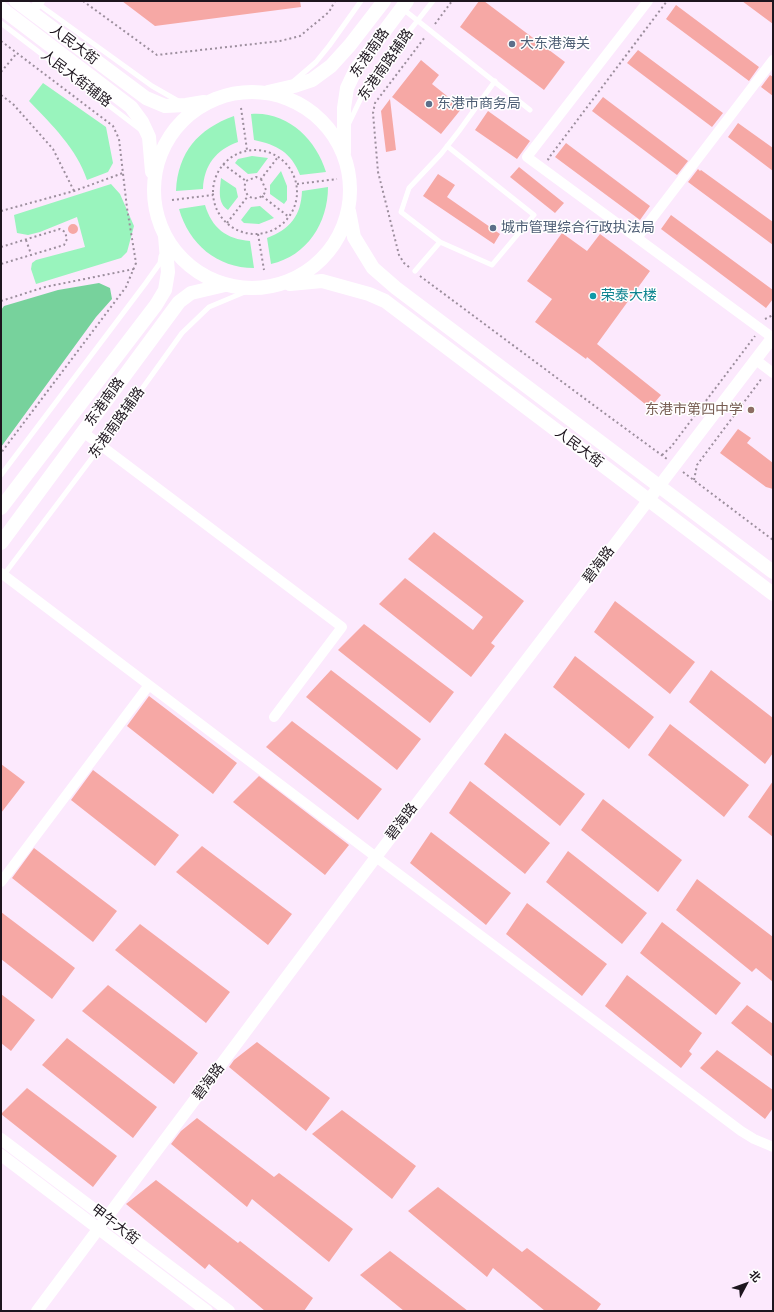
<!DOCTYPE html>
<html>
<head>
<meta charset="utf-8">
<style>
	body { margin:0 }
	#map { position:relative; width:774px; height:1312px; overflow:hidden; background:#fce9fd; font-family:Helvetica,"Noto Sans SC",sans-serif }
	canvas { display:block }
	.frame { position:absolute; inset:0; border:2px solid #1d151e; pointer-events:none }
	.north { position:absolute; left:726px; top:1264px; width:40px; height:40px; -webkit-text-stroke:3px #fff; paint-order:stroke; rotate:49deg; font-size:11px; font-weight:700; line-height:16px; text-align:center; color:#1d151e }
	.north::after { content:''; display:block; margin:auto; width:14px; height:18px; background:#1d151e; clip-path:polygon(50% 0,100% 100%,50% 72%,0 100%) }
</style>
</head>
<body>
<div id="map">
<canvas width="774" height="1312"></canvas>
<div class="frame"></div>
<div class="north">北</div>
</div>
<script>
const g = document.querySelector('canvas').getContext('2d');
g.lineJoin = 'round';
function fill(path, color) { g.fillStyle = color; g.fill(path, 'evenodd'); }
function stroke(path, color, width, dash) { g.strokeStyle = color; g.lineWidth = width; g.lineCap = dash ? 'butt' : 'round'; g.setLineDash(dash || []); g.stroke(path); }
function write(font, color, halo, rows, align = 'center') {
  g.font = font + ' Helvetica,"Noto Sans SC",sans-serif'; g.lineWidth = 3; g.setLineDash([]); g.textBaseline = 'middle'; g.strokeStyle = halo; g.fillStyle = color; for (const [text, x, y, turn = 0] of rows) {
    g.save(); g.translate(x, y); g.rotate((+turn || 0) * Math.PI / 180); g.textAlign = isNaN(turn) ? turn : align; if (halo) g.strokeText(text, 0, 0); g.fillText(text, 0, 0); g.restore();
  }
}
const green = new Path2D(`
	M43,83l63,44 7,36 -5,9 -21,8c-10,-31 -35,-55 -58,-79z
	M251,114c36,-3 65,25 75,58l-26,3c-9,-23 -23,-30 -46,-35z
	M234,116l4,26c-22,8 -34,23 -35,47l-27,2c2,-39 22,-62 58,-75z
	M252,156l16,2 -11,15 -9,1 -13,-11 3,-4z
	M281,171l6,15v14l-3,4 -14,-10v-9z
	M221,178l15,10 2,9 -10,13c-11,-7 -8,-21 -7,-32z
	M111,184l9,10 14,32 -7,26 -6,6 -85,26 -5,-15 1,-6 4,-3 49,-13 -8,-30 -37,15 -12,3 -11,-2 -3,-18z
	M328,187c0,36 -21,69 -57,77l-4,-26c23,-9 34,-22 35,-47z
	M205,205c7,23 21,34 45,36l4,27c-37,0 -65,-24 -75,-59z
	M260,206l14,12 -15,6 -15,-1 -3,-3 10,-13z`);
const forest = new Path2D(`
	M99,283l11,5 2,11 -16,18 -95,130v-137l3,-4 54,-16z`);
const building = new Path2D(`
	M122,1h178l1,6 -146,19z
	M479,1h5l81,61 -21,28 -84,-63z
	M742,1h31v23z
	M676,5l83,62 -10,14 -83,-62z
	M638,50l85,63 -11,14 -85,-64z
	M421,60l18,15 -7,9 30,24 -21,26 -49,-37z
	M770,75l3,2v19l-12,-9z
	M603,97l85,64 -11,14 -85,-64z
	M390,99l6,51 -10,2 -5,-41z
	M488,111l42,30 -13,18 -42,-29z
	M738,123l35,25v23l-45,-34z
	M566,143l84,63 -10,14 -85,-63z
	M519,167l45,36 -9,10 -45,-36z
	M698,169l2,2 1,-1 72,52v23l-85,-63z
	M438,174l17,11 -8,12 53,37 -6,10 -71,-48z
	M671,215l102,75v9l-7,9 -105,-79z
	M68 229a5 5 0 1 1 10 0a5 5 0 1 1-10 0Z
	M562,233l25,18 13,-17 50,37 -53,73 64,51 -11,13 -63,-51 -1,2 -51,-37 17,-23 -25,-18z
	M738,429l13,9 -4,5 26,20v26l-7,-2 -46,-34z
	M434,532l90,69 -33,42 4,3 -24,31 -92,-73 26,-26 68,52 10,-13 -75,-58z
	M615,601l80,61 -25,32 -76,-62z
	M364,624l90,68 -24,31 -92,-73z
	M575,656l79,61 -25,32 -76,-62z
	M331,670l90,69 -24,31 -91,-73z
	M711,670l62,48v35l-8,11 -76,-62z
	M149,696l88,67 -24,31 -86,-68z
	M292,721l90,68 -24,31 -92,-73z
	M670,724l79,61 -25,32 -76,-62z
	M505,733l80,61 -25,32 -76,-62z
	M1,764l24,18 -24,31z
	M93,770l86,65 -24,31 -84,-66z
	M259,776l90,69 -24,30 -92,-73z
	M470,781l80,62 -25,31 -76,-61z
	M773,781v56l-25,-20z
	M603,799l79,61 -24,32 -77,-62z
	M431,832l80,61 -25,32 -76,-62z
	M202,846l90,68 -24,31 -92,-73z
	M34,848l83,63 -24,31 -81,-64z
	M568,851l79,62 -25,31 -76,-62z
	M697,879l76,58v45l-17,-14 -4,4 -76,-62z
	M527,903l80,61 -25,32 -76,-62z
	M1,912l74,56 -23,31 -51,-40z
	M662,922l79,61 -25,32 -76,-62z
	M140,924l90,68 -24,31 -91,-73z
	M627,975l75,58 -13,18 3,3 -11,14 -76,-62z
	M108,985l90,68 -24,31 -92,-73z
	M1,994l34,26 -24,31 -10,-8z
	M747,1005l26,19v33l-42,-34z
	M67,1038l90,69 -24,31 -91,-73z
	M257,1042l73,56 -24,33 -77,-64 5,-7z
	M717,1050l56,40v18l-8,11 -65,-51z
	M27,1088l90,68 -24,31 -92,-73z
	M342,1110l74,56 -24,33 -80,-65z
	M197,1118l77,59 5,-4 74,56 -24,33 -77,-63 -5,8 -76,-63 10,-13z
	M156,1180l82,63 2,-2 73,57 -9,13h-39l-56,-47 -4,5 -79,-65z
	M438,1187l84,65 5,-4 74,56 -5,7h-51l-52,-43 -6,9 -79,-66z
	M390,1251l78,60h-64l-44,-36z`);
const path = new Path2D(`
	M83,1l74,54 123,-14 20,-5 29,-24 6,-11
	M435,24l17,-23
	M1,41l112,85 6,13 8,69 9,55 -10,24 -125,166
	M1,72l16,-19
	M1,95l12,9 40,45 21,42
	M241,108l6,42
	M213 192a42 42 0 1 1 84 0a42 42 0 1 1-84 0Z
	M549,160l-1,-1 119,-158
	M223,164l23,17
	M261,179l5,11c-1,2 -2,5 -4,6 -11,7 -21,-4 -16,-15l10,-4 5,2 17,-22
	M297,184l40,-5
	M262,196l27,21
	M172,200l41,-5
	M1,211l73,-20 49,-18
	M227,223l21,-27
	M258,234l6,36
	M26,240l5,14
	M1,247l59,-18 5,3 2,7 -3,6 -63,19
	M409,267l-5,-4 -5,-8 -21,-83 -5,-59 2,-10 50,-66
	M420,276l176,131 71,52
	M1,301l44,-14 89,-18
	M765,319l8,-4
	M662,455l9,-8 84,-111
	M683,472l90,68
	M694,480l3,-15 65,-87`);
const service = new Path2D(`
	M37,3l115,83 28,16
	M403,9l127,101
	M1,23l140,107
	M294,81l22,-19 13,-16 32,-45
	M348,125l15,-31 22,-32 48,-61
	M440,242l52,23 42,-50 -87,-69
	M415,271l25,-29 -39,-30 8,-24 32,-34 18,-23 36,-50
	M1,475l144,-191 15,-21 1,-7
	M3,576l98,-130 81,-113 27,-26 43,-18`);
const minor = new Path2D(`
	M648,1l-121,156 246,181
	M31,12l9,-11
	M637,238l136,-178
	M756,360l17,13
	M83,432l259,195 -68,90
	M1,573l375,284 365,274 13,8 19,8
	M1,882l148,-197`);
const tertiary = new Path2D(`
	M1,1139l228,172
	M1,1155l206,156
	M37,1311l339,-454 397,-520`);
const secondary = new Path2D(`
	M16,1l130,97 19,8 21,-1 18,-3
	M1,8l130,99 11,15 7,15 3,35
	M268,92l26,-6 18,-6 19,-14 19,-21 34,-44
	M154 190a98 98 0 1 1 196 0a98 98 0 1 1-196 0Z
	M344,153v-45l3,-20 9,-19 51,-68
	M349,211l5,26 19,31 23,20 377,284
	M290,284l32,-3 47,13 16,7 388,293
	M1,508l155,-203 9,-15 3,-18 -3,-36
	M1,543l178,-241 12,-9 34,-8`);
const markers = [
	[512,44,4,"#5c6f8a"],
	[429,104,4,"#5c6f8a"],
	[493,228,4,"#5c6f8a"],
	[593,296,4,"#0f9aa8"],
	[751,410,4,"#8d6e63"]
];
const serviceNames = [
	["大东港海关",520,44],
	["东港市商务局",437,104],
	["城市管理综合行政执法局",501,228]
];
const streetNames = [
	["人民大街",74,45,37],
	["东港南路",370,53,-55],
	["东港南路辅路",386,65,-55],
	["人民大街辅路",76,79,37],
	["东港南路",105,402,-54],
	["东港南路辅路",117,423,-54],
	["人民大街",579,448,37],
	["碧海路",599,565,-53],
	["碧海路",402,822,-53],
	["碧海路",209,1082,-53],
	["甲午大街",115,1225,37]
];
const cultureNames = [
	["荣泰大楼",601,296]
];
const educationNames = [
	["东港市第四中学",743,410]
];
fill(green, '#99f4bd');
fill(forest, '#77d29c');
fill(building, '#f6a8a5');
stroke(path, '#9c8e9d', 2, [2, 3]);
stroke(service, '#fff', 5);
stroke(minor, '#fff', 10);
stroke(tertiary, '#fff', 12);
stroke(secondary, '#fff', 14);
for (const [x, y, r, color] of markers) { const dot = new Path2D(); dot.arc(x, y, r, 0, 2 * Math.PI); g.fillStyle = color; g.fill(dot); stroke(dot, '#fff', 1.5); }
write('14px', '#4e5e75', '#fff', serviceNames, 'left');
write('14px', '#1d151e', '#fff', streetNames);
write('14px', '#0d838f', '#fff', cultureNames, 'left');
write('14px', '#785e54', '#fff', educationNames, 'right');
</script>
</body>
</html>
